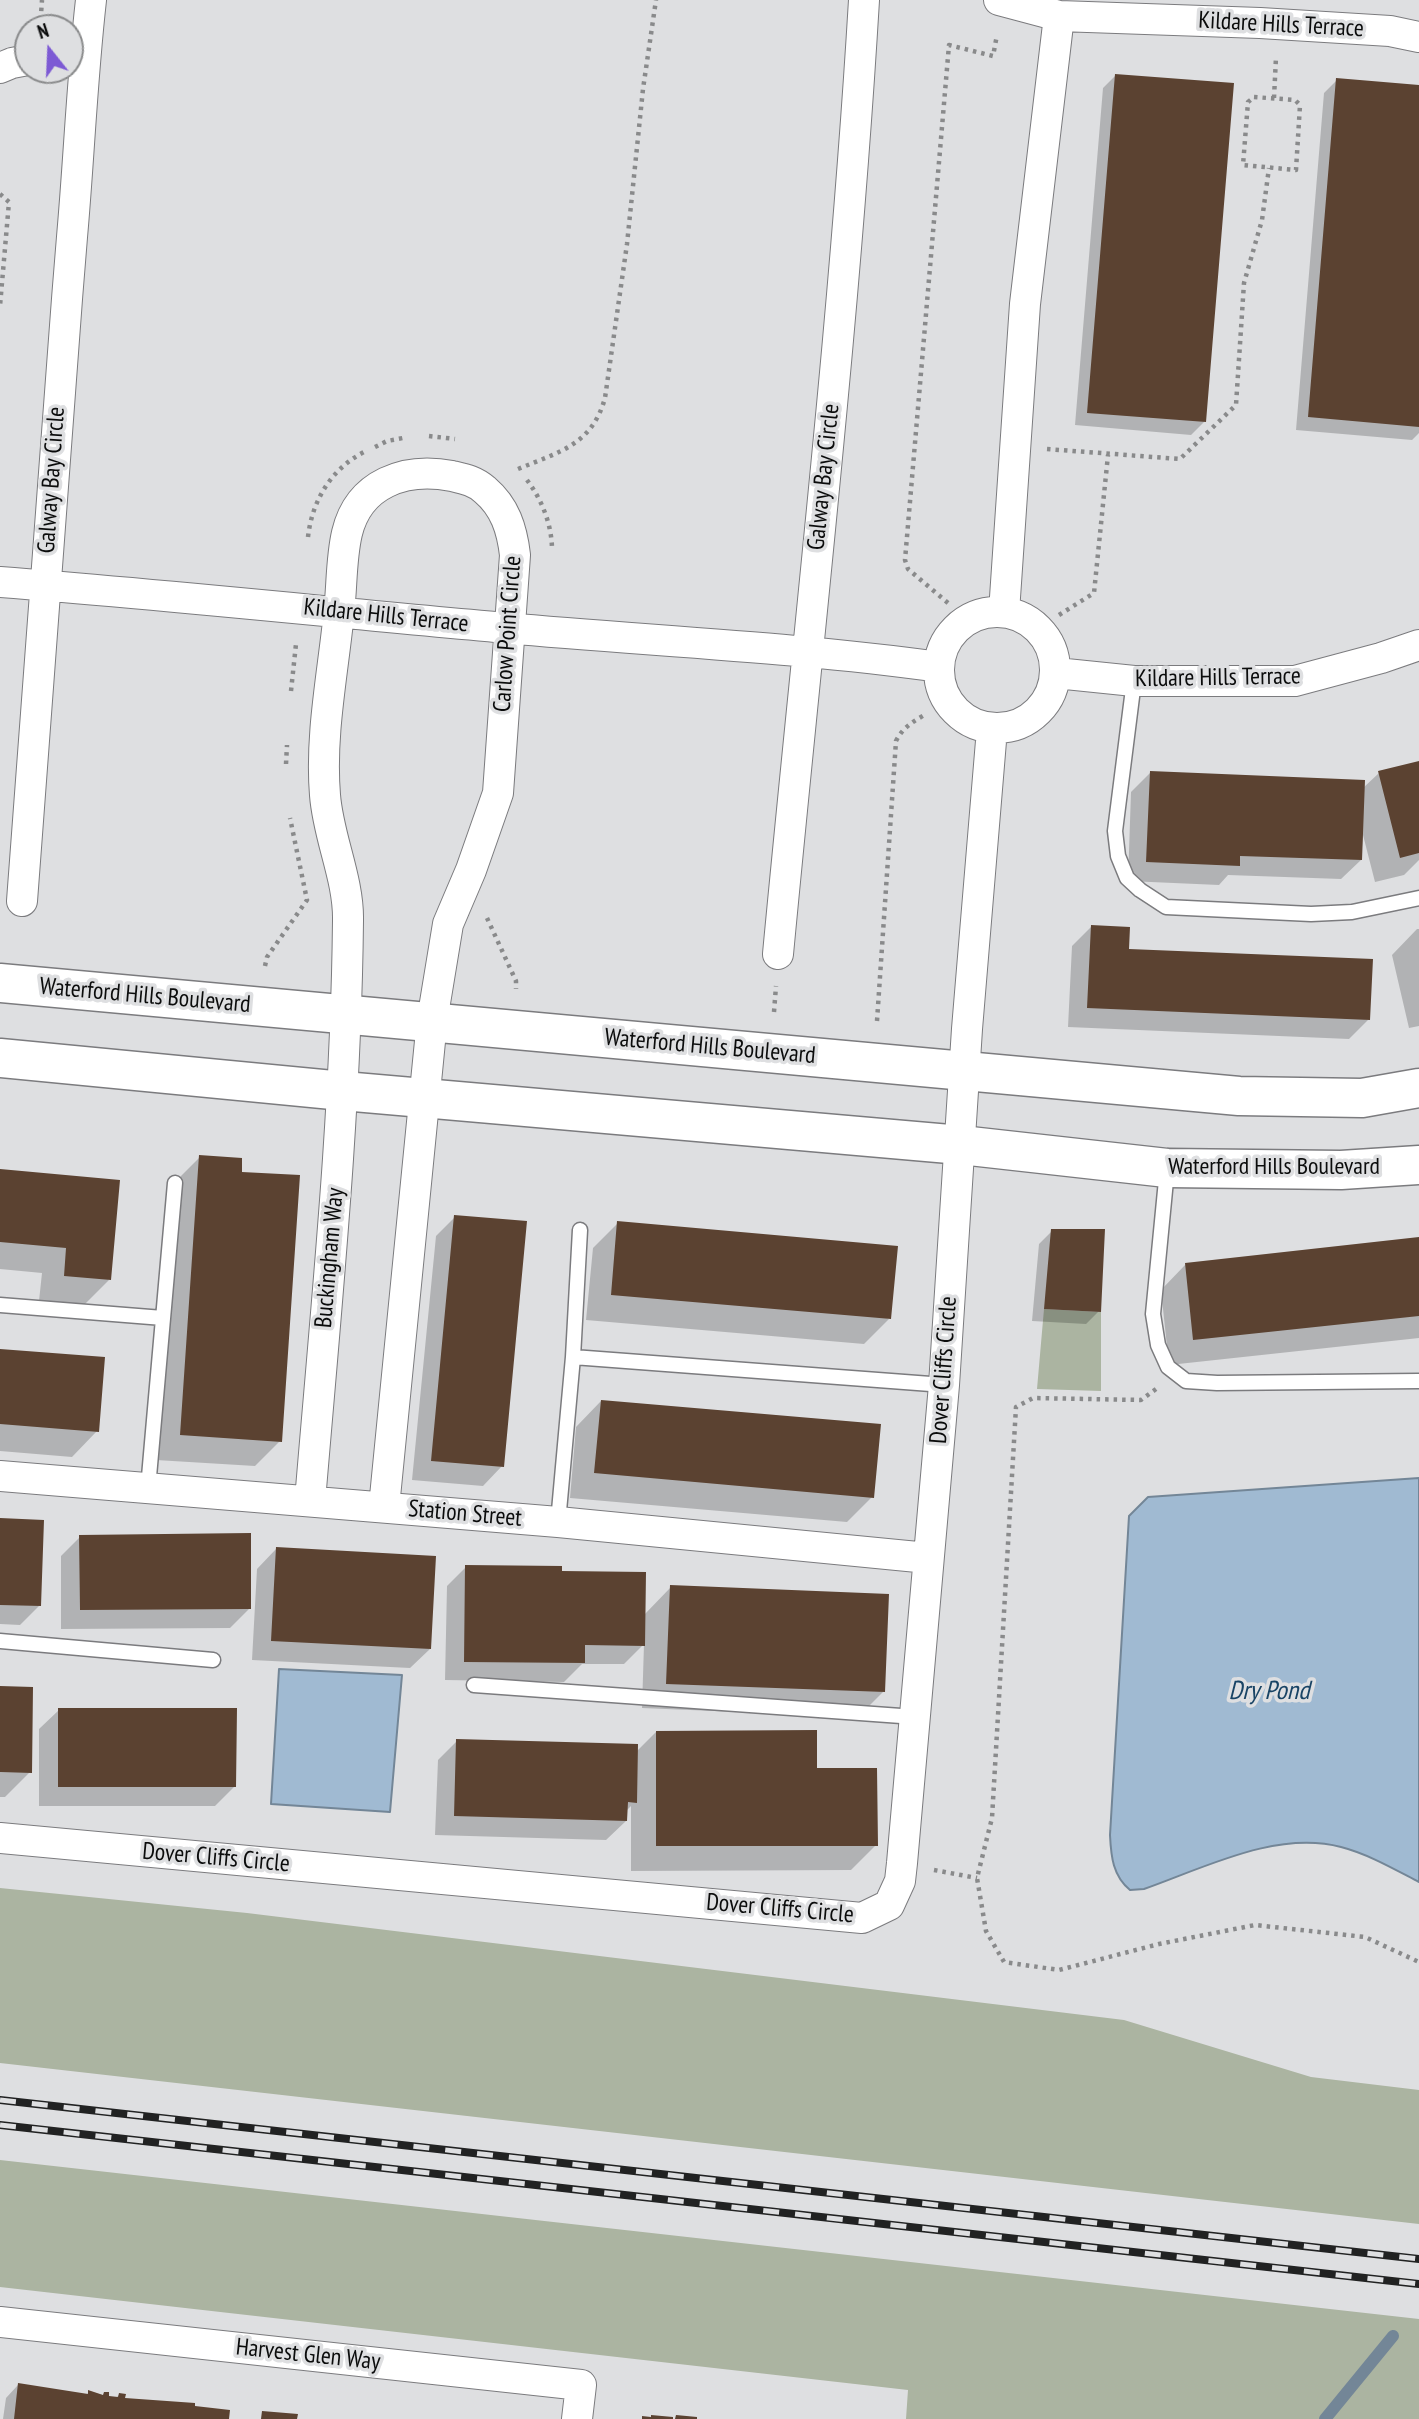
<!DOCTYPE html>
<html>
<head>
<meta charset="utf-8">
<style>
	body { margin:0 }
	#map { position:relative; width:1419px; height:2419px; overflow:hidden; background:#dedfe1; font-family:"PT Sans Narrow",sans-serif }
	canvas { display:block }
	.north { position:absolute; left:14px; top:14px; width:70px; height:70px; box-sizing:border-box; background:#dedfe1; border:2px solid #8a8b8c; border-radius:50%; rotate:342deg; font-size:19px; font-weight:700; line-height:28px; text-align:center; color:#0b0c0c }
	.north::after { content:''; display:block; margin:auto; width:24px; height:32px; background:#7d5ad4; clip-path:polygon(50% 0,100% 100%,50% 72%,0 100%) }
</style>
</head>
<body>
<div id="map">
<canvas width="1419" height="2419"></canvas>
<div class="north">N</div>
</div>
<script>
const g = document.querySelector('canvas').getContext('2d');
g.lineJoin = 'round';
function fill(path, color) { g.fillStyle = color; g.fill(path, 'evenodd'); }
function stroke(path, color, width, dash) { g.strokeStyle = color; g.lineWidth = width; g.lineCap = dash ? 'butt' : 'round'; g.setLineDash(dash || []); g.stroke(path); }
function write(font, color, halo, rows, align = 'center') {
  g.font = font + ' "PT Sans Narrow",sans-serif'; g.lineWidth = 7; g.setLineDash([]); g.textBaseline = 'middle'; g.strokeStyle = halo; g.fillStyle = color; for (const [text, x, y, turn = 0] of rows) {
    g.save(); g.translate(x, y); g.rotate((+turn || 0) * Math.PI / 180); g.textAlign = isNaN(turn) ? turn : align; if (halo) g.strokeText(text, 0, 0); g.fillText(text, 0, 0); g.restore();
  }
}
const green = new Path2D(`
	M1044,1309l57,3v79l-64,-2z
	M0,1888l247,25 877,107 187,57 108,13v134l-1419,-161z
	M0,2160l1419,159v100h-513l2,-29 -908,-103z`);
const water = new Path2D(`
	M1419,1478v404c-25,-13 -51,-28 -78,-35 -65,-17 -137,21 -197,42l-14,1c-17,-14 -19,-33 -20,-55l19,-319 19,-19z
	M279,1669l123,6 -12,137 -119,-8z`);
const shadow = new Path2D(`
	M1116,75l88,347 -13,13 -116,-10 28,-337z
	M1337,80l82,7v346l-7,7 -116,-10 28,-337z
	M1419,762v98l-15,15 -29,7 -12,-47 -2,25 -20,19 -113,-4 -9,10 -91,-4 3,-89 20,-20 212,16 16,-15z
	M1091,927l36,24 241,69 -19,19 -281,-12 4,-81z
	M1417,929h2v97l-10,2 -17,-73z
	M200,1157l40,16 40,268 -25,25 -99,-6 19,-278z
	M0,1171l109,109 -25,25 -45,-4 3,-28 -42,-4z
	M455,1217l47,249 -19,20 -71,-6 24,-244z
	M618,1223l271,96 -25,25 -278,-24 7,-72z
	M1052,1231l47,80 -13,13 -54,-3 7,-77z
	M1419,1239v99l-250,27 -8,-75 25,-26z
	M0,1351l97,80 -25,26 -72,-6z
	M601,1401l271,96 -25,25 -277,-24 6,-71z
	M0,1520l39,86 -19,19 -20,-1z
	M80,1537l170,71 -20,20 -169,1v-73z
	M276,1549l154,100 -20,19 -158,-8 5,-91z
	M466,1567l95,6 83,42 27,-28 212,105 -25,25 -216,-9 2,-64 -20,20h-42l-18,18 -119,-2 2,-94z
	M0,1688l30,84 -25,25h-5z
	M59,1710l176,76 -20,20h-176v-77z
	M656,1732l159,38 61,75 -25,25 -220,1v-65l-5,5v10l-20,19 -171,-5 3,-75 19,-19 179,11z
	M18,2385l68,10 3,-3 27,6 3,-3 4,5 70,7 35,12h-225l3,-21z`);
const stream = new Path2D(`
	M1325,2419l68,-83`);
const building = new Path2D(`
	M1115,74l119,9 -28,339 -119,-9z
	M1336,78l83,7v342l-111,-10z
	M1419,761v92l-19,5 -22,-87z
	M1150,771l215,9 -3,80 -122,-4v10l-94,-4z
	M1091,925l39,2 -1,22 244,10 -3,61 -283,-12z
	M199,1155l43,3v14l58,3 -18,267 -102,-7z
	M0,1169l120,11 -9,100 -47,-4 2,-28 -66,-6z
	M454,1215l73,6 -23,246 -73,-6z
	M617,1221l281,25 -7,73 -280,-24z
	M1051,1229h54l-4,83 -57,-3z
	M1419,1237v79l-226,24 -8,-77z
	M0,1349l105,8 -6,75 -99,-8z
	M601,1400l280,24 -7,74 -280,-25z
	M0,1518l44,2 -3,86 -41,-1z
	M251,1533v76l-171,1 -1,-75z
	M276,1547l160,9 -5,93 -160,-8z
	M465,1565l97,1v5l84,1 -1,74 -60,-1v18l-121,-1z
	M670,1585l219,9 -4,98 -219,-8z
	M0,1686l33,1 -1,86 -32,-1z
	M58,1708h179l-1,79h-178z
	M817,1730v38h60l1,78h-222v-115z
	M456,1739l182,5 -1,59 -9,-1 -1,19 -173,-5z
	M18,2383l70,11v-4l15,5 1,-3h5v4l9,1 1,-4 7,1 -1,4 70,5v3l35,4 -1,9h-215z
	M262,2411l36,3 -1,5h-36z
	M651,2415l22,2v2h-31v-3l9,1z
	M676,2415l21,2v2h-22z`);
const path = new Path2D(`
	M40,28l2,-28
	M1254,97l41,3 5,5 -4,65 -53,-5 5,-63z
	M1274,98l2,-41
	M0,194l9,8 -9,104
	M429,436l26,3
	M375,447l12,-6 16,-3
	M1047,449l133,10 56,-54 8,-122 18,-63 7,-52
	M518,469c41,-17 74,-24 87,-71l22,-154 16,-155 13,-89
	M527,480c15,20 25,45 25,70
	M308,537c4,-36 23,-68 56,-85
	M948,603l-40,-34 -3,-9 44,-515 44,11 4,-21
	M1059,615l35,-22 14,-138
	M291,691l5,-47
	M286,764l1,-19
	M487,918l29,63v8
	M265,966l2,-9 40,-57 -17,-82
	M774,1012l2,-26
	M877,1021l19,-280c7,-14 18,-20 30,-27
	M1156,1389l-15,11 -108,-2 -17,9 -24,411 -15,60 9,53 18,31 55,8 100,-26 96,-19 110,12 54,25
	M934,1870l43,8`);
const lane = new Path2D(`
	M1134,681l-19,150 3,25 9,22 13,12 26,17 145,7 41,-2 67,-14
	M1167,1170l-14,144 5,31 10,22 18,14 31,2 202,-2
	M0,1305l163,13
	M573,1357l371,28
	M148,1488l27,-305
	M558,1522l15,-165 7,-127
	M0,1641l213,19
	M474,1685l441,32`);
const street = new Path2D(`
	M999,0l60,16 201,7 130,8 29,6
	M0,68l12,-5 16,-3
	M0,582c169,13 337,31 506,46 144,13 289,19 433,39
	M939 670a58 58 0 1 1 116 0a58 58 0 1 1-116 0Z
	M1004,612l21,-308 34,-288
	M1056,673l78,8h161l86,-23 38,-13
	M22,901c15,-222 32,-443 50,-664 7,-79 10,-158 19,-237
	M778,954c30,-318 67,-635 86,-954
	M0,1476l558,46 370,36
	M310,1501c16,-193 36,-386 38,-580 1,-42 -20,-84 -23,-126 -5,-61 8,-122 14,-183 3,-25 2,-54 8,-79 12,-50 58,-66 105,-57 13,3 23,5 33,14 20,17 27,39 30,65l-17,238 -27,77 -23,54 -16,97 -48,486
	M0,1838l862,80 27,-13 11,-24 2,-18 42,-478 23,-356 25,-300
	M0,2322l581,63 -4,34`);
const secondary = new Path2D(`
	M0,983l1239,113 123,2 57,-10
	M0,1058l343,33 618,54 206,23 174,2 78,-5`);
const rail = new Path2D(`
	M0,2100l1419,159
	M0,2125l1419,159`);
const streetNames = [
	["Kildare Hills Terrace",1281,25,3],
	["Galway Bay Circle",824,477,-84],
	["Galway Bay Circle",52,480,-86],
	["Kildare Hills Terrace",386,616,6],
	["Carlow Point Circle",508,634,-86],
	["Kildare Hills Terrace",1218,678,-1],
	["Waterford Hills Boulevard",145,996,5],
	["Waterford Hills Boulevard",710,1047,5],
	["Waterford Hills Boulevard",1274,1167],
	["Buckingham Way",330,1258,-85],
	["Dover Cliffs Circle",944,1370,-86],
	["Station Street",465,1514,5],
	["Dover Cliffs Circle",216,1858,5],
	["Dover Cliffs Circle",780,1909,5],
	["Harvest Glen Way",308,2355,6]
];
const waterNames = [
	["Dry Pond",1269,1692]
];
fill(green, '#abb4a1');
fill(water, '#a0bad2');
stroke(water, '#738697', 2);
fill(shadow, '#0003');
stroke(stream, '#738697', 12);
fill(building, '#5b4231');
stroke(lane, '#7b7b7e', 17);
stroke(street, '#7b7b7e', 32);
stroke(secondary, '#7b7b7e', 41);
stroke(path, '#898a8b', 4.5, [3.5, 5]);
stroke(lane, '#fff', 14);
stroke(street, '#fff', 30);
stroke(secondary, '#fff', 38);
stroke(rail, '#212222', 8);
stroke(rail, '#dedfe1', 5, [16]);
write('24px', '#0b0c0c', '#dedfe1', streetNames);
write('italic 26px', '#194465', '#dedfe1', waterNames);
</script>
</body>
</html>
